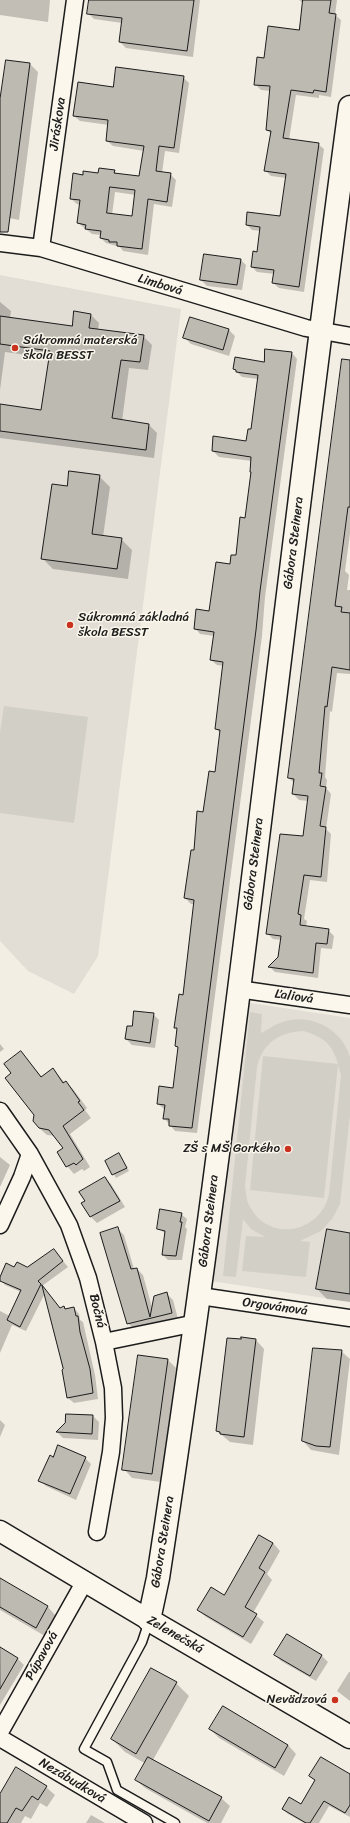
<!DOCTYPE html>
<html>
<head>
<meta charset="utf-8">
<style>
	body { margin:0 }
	canvas { display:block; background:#f2eee4 }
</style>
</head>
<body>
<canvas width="350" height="1823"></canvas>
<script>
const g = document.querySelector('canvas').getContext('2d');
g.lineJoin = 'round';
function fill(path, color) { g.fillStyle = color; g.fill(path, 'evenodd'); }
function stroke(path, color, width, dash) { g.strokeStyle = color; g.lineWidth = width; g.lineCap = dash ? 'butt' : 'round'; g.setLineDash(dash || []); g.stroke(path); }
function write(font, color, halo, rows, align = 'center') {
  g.font = font + ' Sriracha,sans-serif'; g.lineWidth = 3; g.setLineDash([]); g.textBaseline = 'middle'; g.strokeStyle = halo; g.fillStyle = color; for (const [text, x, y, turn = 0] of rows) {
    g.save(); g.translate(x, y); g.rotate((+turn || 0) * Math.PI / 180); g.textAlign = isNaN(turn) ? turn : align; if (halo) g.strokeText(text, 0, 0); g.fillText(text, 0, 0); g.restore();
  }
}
const built = new Path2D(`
	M0,275l181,34 -83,647 -24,38 -46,-23 -28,-30z
	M244,1002l106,16v284l-139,-21z`);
const green = new Path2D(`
	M4,706l84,11 -14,106 -74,-10v-80z
	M250,1012l12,2 -1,19c8,-4 16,-10 25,-12 27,-7 56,9 64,36v58l-10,89 -8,15 -11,12 -21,10 10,1 -4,35 -64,-6 4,-35 19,1 -14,-8 -8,-10 -7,58 -13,-1zM304,1031c20,7 28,12 34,33l-75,-8 -13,134 74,8 14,-133 3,10 -12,119c-8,39 -60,49 -79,13 -4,-7 -4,-14 -5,-21l12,-119c6,-25 23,-35 47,-36z`);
const shadow = new Path2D(`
	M0,0h50l-2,22 -48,-7z
	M90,0h110l-7,57 -67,-9 -6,-6 2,-19 -28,-4 -6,-6z
	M299,0h38l-2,15 6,5 -10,77 -12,-2v3l-23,-3 -7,45 29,4 6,5 -20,143 -25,-4 -6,-5 2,-9 -18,-2 -5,-5 6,-14 3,-22 -9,-1 -5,-5 34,-8 5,-39 -15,-2 -5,-5 5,-37 -4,-4 3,-39 -9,-1 -6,-6 10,-25 35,-27 4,-28z
	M30,64l8,8 -19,148 -19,-4v-114z
	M183,77l6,6 -10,70 -14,-2 -3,22 8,1 6,6 -4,27 -18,-3 -6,51 -25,-4 -3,-4 -14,-4 -5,-5v-3l-9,-1 -14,-11 2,-18 -3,-1 -6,-5 12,-23 31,-5 4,4 22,2 4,-26 -31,-5 -6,-5 2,-16 -29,-4 -6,-5 40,-28zM115,192l21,3 -4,22 -20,-2z
	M240,259l6,6 -4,25 -35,-4 -6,-6z
	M0,302l11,9 -1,7 63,9 18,-12 8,8 -1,7 45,6 9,9 -4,25 -19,-2 -7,53 27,4 8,8 -3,25 -154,-20v-33l42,6 8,-53 -45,-6 -5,38z
	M229,330l6,6 -6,20 -38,-12 -6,-6z
	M292,353l5,6 -32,238 -3,39 -65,497 -22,-2 -11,-13 1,-8 -7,-6 16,-15 5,-40 -3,-3 2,-17 -3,-2 9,-31 10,-92h-3l-6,-6 10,-47 20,-78 5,-40 -4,-4 8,-63 -7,-1 -6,-5 3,-24 -14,-2 -5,-6 15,-16 27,-56 9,-37 6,-46v-12l-33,-4 -6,-6 34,-9 4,-12 7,-51 -16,-2 -8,-8 30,-6z
	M350,360v174l-5,37 4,4 -2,15h3v84l-13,-1 -5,39 -2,-1 -5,66 2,3 -1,8 5,6 -5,35 5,5 -4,48 -17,-2 -6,39 3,2 -1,6 22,3 6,6 -2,13 -11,-1 -3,30 -43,-6 -5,-5 9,-9 3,-18 -9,-1 -6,-6 37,-95 4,-37 -9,-1 -6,-6 1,-11 -5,-5z
	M99,476l11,11 -7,50 18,2 11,11 -4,29 -75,-10 -10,-10 25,-72z
	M153,1014l6,6 -4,28 -23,-3 -6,-6 7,-11z
	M0,1044l4,5 -4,3z
	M21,1052l21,25 11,-8 12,14 1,-1 7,7 14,19 -2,2 6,8 -21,16 20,33 -6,4 -2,-2 -8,5 -7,-8 -2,-17 -9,-13 -9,-1 -8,-7 -4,-13 -22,-42z
	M119,1154l10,17 -13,7 -10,-17z
	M0,1157l10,8 -10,22z
	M105,1178l6,6 14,23 -28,16 -6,-6 -8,-13z
	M181,1214l6,5 -2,8 2,2 -5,31h-14l-5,-5 3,-21 -8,-6z
	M118,1229l6,6 10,34h3l6,6 10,36 14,-17 6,6 5,19 -44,10 -6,-6z
	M350,1234v68l-23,-3 -10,-10z
	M54,1250l14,17 -26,19 18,22 6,2 8,-2 5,6 1,6 3,2 12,53 3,24 -24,4 -6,-5 -5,-27 1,-1 -19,-77 -19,38 -14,-6 -12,28v-42l10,5 11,-24 -16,-7 -5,-6 15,-11h13z
	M256,1340l8,9 -11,96 -23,-3 -13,-11z
	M341,1351l9,8 -11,96 -28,-5 -8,-9z
	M168,1360l8,8 -15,114 -29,-4 -8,-9z
	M67,1415l26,1 6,6 -1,18 -35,-2 -6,-6 9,-8z
	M0,1420l5,5 -5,12z
	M54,1458h31l6,6 -15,36 -30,-14 -6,-6z
	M259,1536l14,7 7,8 -13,23 5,6 -19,33 11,9 -13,22 -45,-27 -8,-7 27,-14z
	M0,1580l48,27 8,9 -11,20 -45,-26z
	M3,1650l15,9 6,6 -24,40v-49z
	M275,1655l47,1 6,6 -12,19 -35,-20z
	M349,1672h1v29l-13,-10z
	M176,1683l13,13 -36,64 68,38 9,8 -9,17h-14l-62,-35 -9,-8 10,-16 -21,-12 -13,-13z
	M210,1729l78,16 8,9 -12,22 -65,-38z
	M350,1775v42l-21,-11 -10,17h-15l-16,-9 -5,-5 19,-3 14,-25 -6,-5z
	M46,1787l9,8 -8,12 -7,-4 -9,16 -6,-3 -4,7h-21v-29z
	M91,1815l14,8h-19z`);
const building = new Path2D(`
	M89,0h105l-7,51 -68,-9 3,-24 -35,-4z
	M303,0h28l-2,13 7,1 -10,78 -12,-2 -1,3 -22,-3 -8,48 36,5 -20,144 -27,-4 2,-13 -23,-3 2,-16 4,1 3,-25 -14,-2 1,-13 33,4 6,-42 -22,-3 7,-40 -5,-1 4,-44 -16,-1 3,-28 7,1 4,-32 31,4z
	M6,60l24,3 -22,169h-8v-133z
	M116,67l68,9 -10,72 -15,-2 -3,25 15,2 -4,29 -19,-3 -6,50 -25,-3v-4h-8v-2l-9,-2 1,-7 -16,-2 1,-4 -9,-2 3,-23 -10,-1 3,-26 10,2v-4l15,2 1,-5 16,2 -1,3 25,3 5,-30 -38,-5 2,-21 -35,-4 5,-34 35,5zM110,187l25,3 -3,26 -25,-3z
	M204,254l37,5 -4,26 -37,-5z
	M74,311l17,3 -2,14 55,7 -4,27 -19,-2 -9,58 37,6 -3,26 -146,-19v-27l41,6 9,-59 -50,-7v-28l72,10z
	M190,317l39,12 -6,21 -40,-12z
	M265,349l27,3 -32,239 -4,39 -64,498 -23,-2v-7h-6l2,-14 -8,-1 2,-18 14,2 5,-41 -3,-1 2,-18h-3l5,-34 4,1 11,-95 -10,-2 7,-48h3l3,-39 6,1 6,-41 6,1 5,-42 -5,-1 8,-67 -13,-2 4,-28 -20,-3 2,-20 13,2 7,-49 14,2 1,-9h5l4,-38 5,1 6,-46h-1l1,-15 -39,-6 1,-15 33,5 2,-12h3l7,-54 -22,-3v-2l-3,-1 2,-12 29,5z
	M342,359l8,1v147h-2l-13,99 7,1 -1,5 9,1v57l-18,-3 -5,40 -2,-1 -6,67h3l-2,13 6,1 -6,39 6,1 -5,50 -17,-2 -6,39 3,1 -1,10 29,4 -2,15 -11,-1 -3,30 -45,-6 10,-10 3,-21 -15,-2 14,-100 23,2 5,-40 -16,-2 2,-15 -6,-1z
	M69,471l31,4 -8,59 30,4 -5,31 -76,-10 11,-75 15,2z
	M134,1011l20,2 -4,30 -25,-4 2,-13h5z
	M21,1051l20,26 12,-9 10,15 3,-2 14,20 -2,1 6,8 -21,16 20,33 -7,6 -2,-2 -8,4 -9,-15 6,-4 -14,-18 -10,-2 -6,-7 1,-6 -29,-37 6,-5 -7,-9z
	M119,1153l8,15 -15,7 -7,-14z
	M105,1177l15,24 -30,16 -9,-14 4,-2 -6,-9z
	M160,1209l22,4 -2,9h2l-6,34 -14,-1 3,-24 -8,-2z
	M118,1227l13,42 6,-1 13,49 4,-21 13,-4 5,21 -45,11 -27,-91z
	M327,1229l23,4v61l-34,-5z
	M54,1249l9,12 -25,20 3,3 -21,43 -13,-7 14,-30 -21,-9v-4l6,-14 8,4 3,-5 10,5z
	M42,1285l18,23 4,-2 1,3 9,-2 2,9h2l2,16 10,37 3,24 -26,5 -5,-28 1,-1z
	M241,1337l15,2 -12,98 -24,-3v-2l-4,-1 11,-93 14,1z
	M313,1348l29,2 -12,97 -14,-1 -14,-5z
	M138,1355l30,4 -16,115 -30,-4z
	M66,1414l27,1 -1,19 -36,-2 9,-9z
	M58,1445l28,12 -16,37 -32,-13 12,-26 3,2z
	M259,1535l14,8 -14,25 6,4 -20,35 12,7 -14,23 -46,-27 14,-23 13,8z
	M0,1578l48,28 -12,22 -36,-21z
	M287,1634l35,21 -12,21 -36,-21z
	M0,1647l18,11 -18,31z
	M151,1668l26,14 -41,72 -25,-15z
	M223,1706l65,39 -13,23 -66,-39z
	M148,1757l74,40 -13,24 -74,-41z
	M321,1757l29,17v31l-5,8 -21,-12 -14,22h-4l-24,-14 7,-12 12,7 14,-24 -6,-4z
	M16,1767l31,19 -9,14 -6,-4 -10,15 -6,-3 -9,15h-7v-29z`);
const service = new Path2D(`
	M149,1621l-7,21 -58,107 23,13 10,28 58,33`);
const minor = new Path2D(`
	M0,243l41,5 265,80 44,8
	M41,248l34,-248
	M238,989l112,16
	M0,1111l30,43 39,71 19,53 16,64 9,46 1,30 -3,34 -14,80
	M0,1225l22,-48 8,-23
	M200,1296l150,22
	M104,1342l92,-19
	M0,1732l85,-151
	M0,1738l144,85`);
const tertiary = new Path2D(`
	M0,1531l149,89`);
const primary = new Path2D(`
	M350,107c-66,490 -117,983 -192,1471l-9,42 201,117`);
const markers = [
	[15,348,4,"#c8321e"],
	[70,625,4,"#c8321e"],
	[288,1149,4,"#c8321e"],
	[335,1700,4,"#c8321e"]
];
const streetNames = [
	["Jiráskova",58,124,-82],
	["Limbová",160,285,17],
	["Gábora Steinera",294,543,-83],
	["Gábora Steinera",254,864,-83],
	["Ľaliová",294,997,8],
	["Gábora Steinera",209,1221,-83],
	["Orgovánová",275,1307,8],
	["Bočná",97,1311,76],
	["Gábora Steinera",163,1542,-81],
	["Zelenečská",175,1635,30],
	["Púpavová",42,1656,-61],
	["Nezábudková",72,1781,31]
];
const poiNames = [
	["Súkromná materská",23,341],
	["škola BESST",23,356],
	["Súkromná základná",78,618],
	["škola BESST",78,633],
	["ZŠ s MŠ Gorkého",280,1149,"right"],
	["Nevädzová",327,1700,"right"]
];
fill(built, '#e2ded5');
fill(green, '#d2cfc6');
fill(shadow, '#0003');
fill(building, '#bdbab1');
stroke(building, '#1c1c1c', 1);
stroke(service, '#1c1c1c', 11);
stroke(minor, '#1c1c1c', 19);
stroke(tertiary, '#1c1c1c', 23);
stroke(primary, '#1c1c1c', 25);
stroke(service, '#fbf7ec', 8);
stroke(minor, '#fbf7ec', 16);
stroke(tertiary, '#fbf7ec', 20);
stroke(primary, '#fbf7ec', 22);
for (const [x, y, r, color] of markers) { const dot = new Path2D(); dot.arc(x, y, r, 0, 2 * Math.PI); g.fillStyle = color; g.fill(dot); stroke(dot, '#fbf7ec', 1.5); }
write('13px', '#1c1c1c', '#fbf7ec', streetNames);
write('13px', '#1c1c1c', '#fbf7ec', poiNames, 'left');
</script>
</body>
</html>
